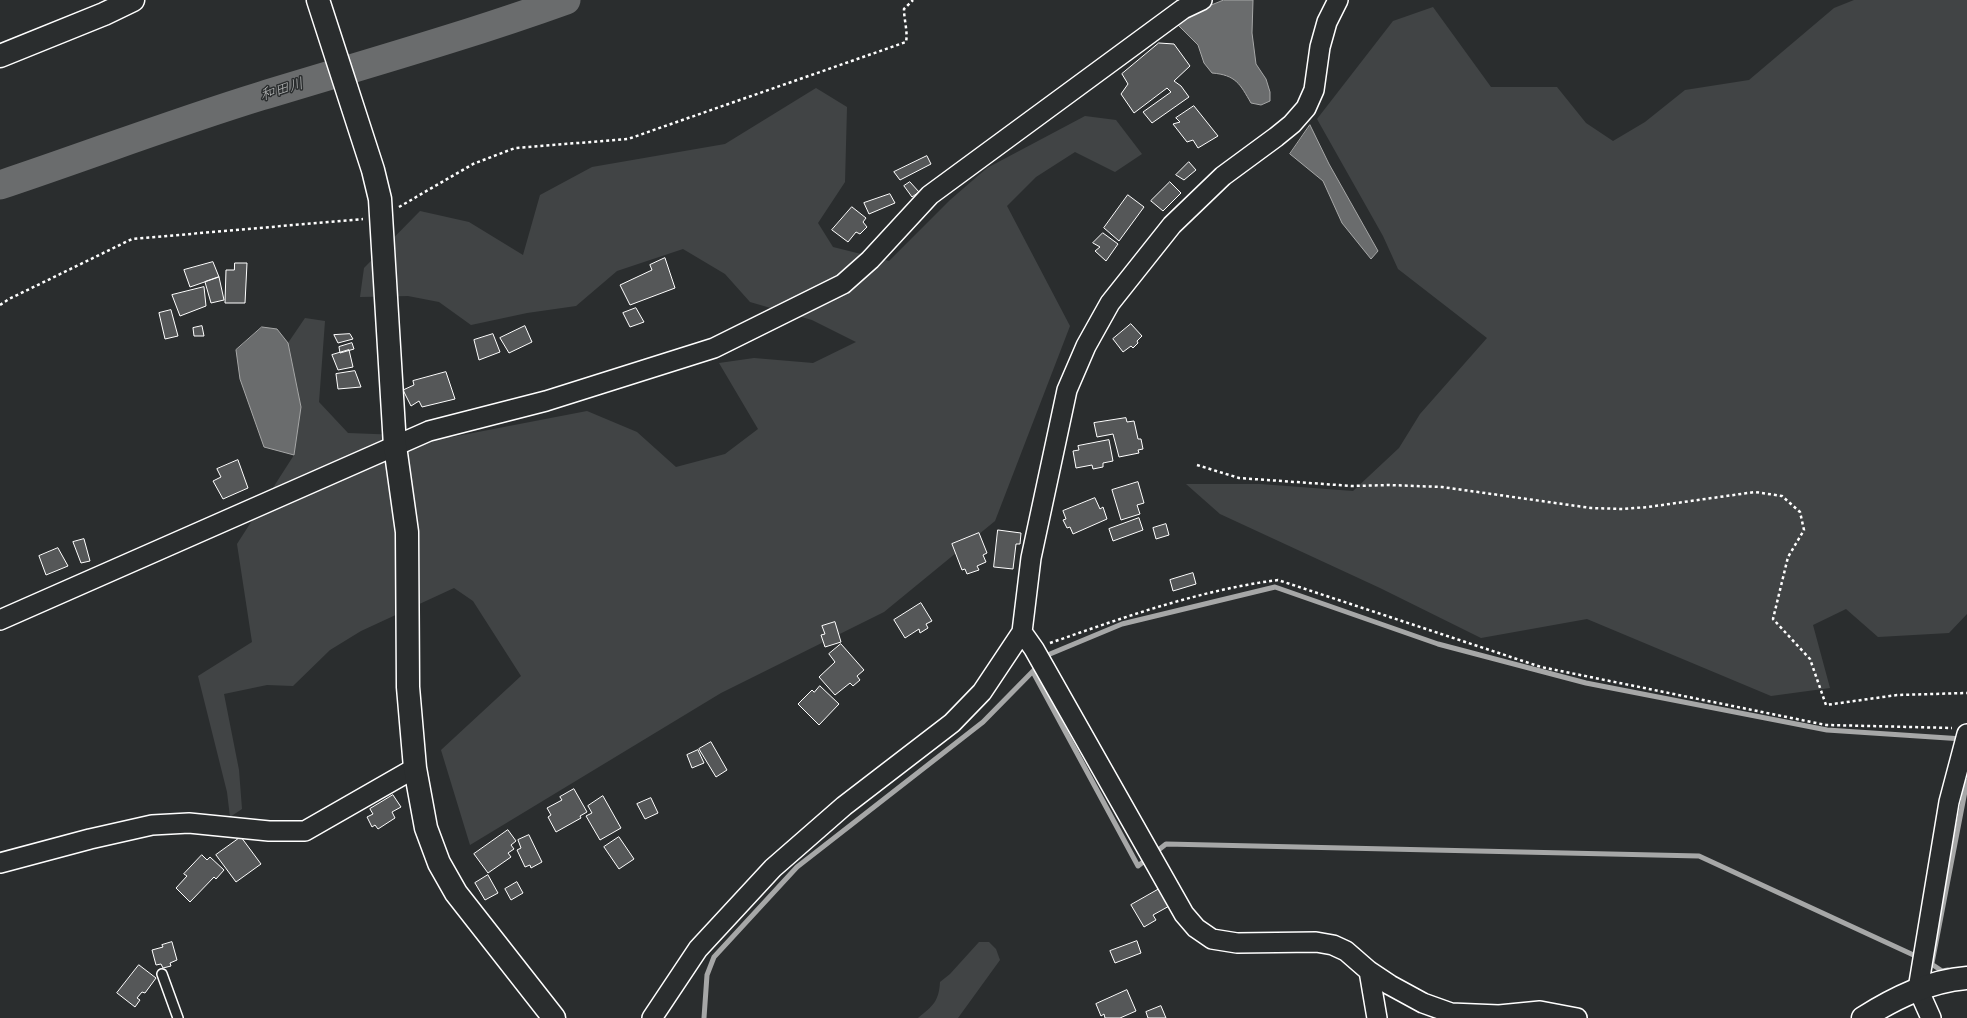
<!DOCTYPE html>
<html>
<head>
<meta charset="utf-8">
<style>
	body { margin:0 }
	canvas { display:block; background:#2a2d2e }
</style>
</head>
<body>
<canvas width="1967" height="1018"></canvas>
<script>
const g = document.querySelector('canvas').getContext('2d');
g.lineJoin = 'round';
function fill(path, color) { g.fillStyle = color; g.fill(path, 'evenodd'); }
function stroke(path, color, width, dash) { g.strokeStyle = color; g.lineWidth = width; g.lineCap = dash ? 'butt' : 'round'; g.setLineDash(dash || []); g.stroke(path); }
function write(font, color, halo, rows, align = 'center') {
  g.font = font + ' Caveat,"Klee One",sans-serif'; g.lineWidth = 3; g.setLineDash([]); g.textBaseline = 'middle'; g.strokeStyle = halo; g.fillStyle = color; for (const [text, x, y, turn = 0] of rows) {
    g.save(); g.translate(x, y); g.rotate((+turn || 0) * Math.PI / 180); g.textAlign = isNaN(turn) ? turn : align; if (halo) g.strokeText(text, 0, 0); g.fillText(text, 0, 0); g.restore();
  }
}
const green = new Path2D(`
	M1854,0h113v614l-18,19 -71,4 -32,-28 -33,16 17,63 -59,8 -184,-77 -106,19 -101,-50 -160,-74 -34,-30h74l93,7 46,-43 21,-34 67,-76 -89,-69 -15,-33 -66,-117 76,-98 40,-14 58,80h66l29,36 27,18 32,-19 40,-32 64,-10 85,-72z
	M816,88l31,19 -2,75 -27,41 15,24 56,14 61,-61 37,-32 98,-52 31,4 26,34 -27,18 -40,-20 -39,25 -29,29 63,120 -75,195 -111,91 -163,81 -251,152 -29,-95 80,-74 -48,-75 -19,-13 -93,43 -31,19 -37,36 -26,-1 -43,9 15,76 3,39 -12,8 -3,-25 -29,-116 54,-34 -15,-98 57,-89 7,-48 -13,-64 17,-25 20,3 -6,81 29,31 104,4 135,-26 50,21 39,35 49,-13 33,-25 -39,-66 35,-5 59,5 43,-21 -44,-22 -62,-18 -25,-28 -42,-25 -66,22 -41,35 -49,7 -56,12 -32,-23 -31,-6 -48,1 4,-29 56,-57 49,11 54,33 17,-60 52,-28 133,-23z
	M979,942h10l7,7 4,11 -42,58h-40c15,-12 21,-17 22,-36l10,-8z`);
const water = new Path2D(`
	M1224,0h29l-1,33 4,31 10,15 4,13v9l-9,4 -10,-2c-11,-19 -15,-28 -39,-30l-8,-10 -6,-18 -21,-21 32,-18z
	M1310,125l19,39 49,87 -7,8 -29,-36 -19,-42 -33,-27z
	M262,327l15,2 11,14 13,64 -7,48 -30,-8 -24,-68 -4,-29z`);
const stream = new Path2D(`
	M1045,659l5,-5 72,-30 153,-37 163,57 148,39 241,47 136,9
	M1033,672l105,194 28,-22 533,12 221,102
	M1927,961l15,10 6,-1
	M1932,963l35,-182
	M704,1018l3,-43 7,-18 83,-90 186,-145 56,-57`);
const river = new Path2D(`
	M0,185c87,-29 173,-62 261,-89 102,-31 205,-60 305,-96`);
const building = new Path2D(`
	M1159,43l15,1 16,22 -16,15 7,5 8,11 -37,26 -9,-11 28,-20 -4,-4 -33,25 -13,-19 7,-10 -6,-10z
	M1194,106l24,30 -20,12 -5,-8 -6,2 -14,-18 7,-2 -4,-4z
	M927,156l4,8 -31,16 -6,-8z
	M1189,162l7,8 -12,10 -8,-5z
	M910,182l9,10 -7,5 -8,-11z
	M1170,182l11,11 -18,18 -12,-10z
	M890,194l5,9 -26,11 -5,-11z
	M1128,195l16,12 -25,34 -15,-13z
	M852,207l14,11 -3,4 4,5 -7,7 -4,-2 -8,10 -16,-12z
	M1103,233l15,11 -12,17 -11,-10 5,-4 -7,-4z
	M665,258l10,30 -45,17 -10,-20 32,-15 -2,-5z
	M213,262l6,15 -29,10 -6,-17z
	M235,263h12l-2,40h-20l1,-33h8z
	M219,277l5,23 -13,3 -6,-21z
	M204,287l2,19 -26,10 -8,-21z
	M636,308l8,14 -14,5 -7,-14z
	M171,310l7,26 -13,3 -6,-26z
	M1131,324l11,12 -5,5 1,2 -5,5 -2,-2 -8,6 -10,-13z
	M202,326l2,10h-10l-1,-8z
	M525,326l7,16 -23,11 -9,-15z
	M350,334l3,5 -15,4 -4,-8z
	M493,334l7,18 -21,8 -5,-20z
	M352,343l2,6 -14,4 -1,-6z
	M349,350l4,17 -15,3 -6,-15z
	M355,371l6,16 -23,2 -2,-15z
	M446,372l9,27 -33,8 -3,-6 -8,5 -8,-16 11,-5 -1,-4z
	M1126,418l1,4 7,-1 4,18h3l2,10 -5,1 1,3 -20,4 -6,-23 -16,3 -3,-14z
	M1109,440l4,21 -10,2v4l-10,2 -1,-4 -16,3 -3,-17 6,-1 -1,-4z
	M238,460l10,28 -25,11 -10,-18 8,-4 -4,-8z
	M1138,482l6,21 -7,2 3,9 -19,6 -9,-30z
	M1095,498l5,11 3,-2 4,12 -34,15 -3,-7 -3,1 -4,-8 3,-1 -3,-8z
	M1139,518l4,12 -30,11 -4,-12z
	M1166,524l3,11 -13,4 -3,-11z
	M998,530l23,3 -1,11h-4l-3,25 -19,-2z
	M979,533l8,20 -4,2 3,7 -9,4 2,4 -12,4 -2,-5 -3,1 -10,-26z
	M84,539l6,22 -9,2 -8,-21z
	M58,548l10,18 -22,9 -7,-19z
	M1193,573l3,11 -23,7 -3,-11z
	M921,603l11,18 -6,3 2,4 -8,5 -1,-4 -14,9 -11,-18z
	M835,622l6,20 -16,5 -4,-12 4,-1 -3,-8z
	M841,644l23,26 -7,6 3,4 -7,6 -3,-3 -15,12 -16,-18 16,-15 -6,-8z
	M820,686l19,18 -20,21 -21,-21 14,-14 2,2z
	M711,742l16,28 -11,7 -17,-28z
	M698,750l6,13 -12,5 -5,-13z
	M574,789l13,23 -7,4 1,2 -25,14 -8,-15 3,-2 -4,-7 15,-8 -2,-3z
	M393,795l8,12 -9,5 3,6 -17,11 -3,-4 -3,2 -5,-10 6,-3 -3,-5z
	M603,796l18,32 -21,12 -14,-24 6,-3 -4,-7z
	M651,798l7,15 -13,6 -8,-15z
	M508,830l8,11 -5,4 3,4 -6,4 3,4 -23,16 -14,-19z
	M529,835l13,27 -11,6 -1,-3 -5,2 -8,-17 4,-2 -3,-8z
	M241,837l20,27 -25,18 -20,-27z
	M619,837l15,22 -15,10 -15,-22z
	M202,855l5,5 3,-3 14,13 -8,9 -2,-2 -24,25 -14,-14 11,-12 -3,-2z
	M488,875l10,18 -13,7 -10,-17z
	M517,882l6,11 -12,7 -6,-11z
	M1161,888l10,17 -18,10 3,5 -12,7 -13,-22z
	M1137,941l4,12 -26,10 -5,-12z
	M172,942l5,18 -7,3 1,3 -8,2 -2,-4 -5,1 -4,-15 11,-3 -1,-2z
	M139,965l17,13 -11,15 -3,-1 -5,6 3,2 -5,7 -18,-14z
	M1127,990l9,21 -16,7h-15l-1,-4 -3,2 -5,-12z
	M1161,1006l5,12h-18l-2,-6z`);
const path = new Path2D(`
	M399,207l74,-43 42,-16 113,-9 278,-97c2,-10 -2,-22 -2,-33l9,-9
	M0,305l9,-6 123,-60 231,-20
	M1197,465l42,13 113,8 37,-1 53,2 149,21 32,1 25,-2 107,-15 27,4 18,16 4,18 -16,27 -15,62 37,40 16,46 71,-10 70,-2
	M1050,643c75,-26 150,-53 228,-63l263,87 285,58 126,3`);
const lane = new Path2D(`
	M162,974l16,44`);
const street = new Path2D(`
	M0,620l429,-189 117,-30 168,-53 129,-64 27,-24 60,-65 253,-186 19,-9
	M1022,632l12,17 150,265 12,14 16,11 25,4 79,-1 17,3 13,6 23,20 21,14 33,18 28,10 48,2 41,-4 37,7
	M0,863l90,-24 62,-14 37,-2 80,8h36l110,-63
	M1369,971l8,47
	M652,1018l46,-69 75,-81 71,-62 108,-83 30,-31 40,-60 9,-74 36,-168 19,-44 24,-43 62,-78 51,-49 53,-39 16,-13 14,-16 8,-18 6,-43 7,-25 11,-22
	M1931,1018l-13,-29 31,-187 18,-68`);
const secondary = new Path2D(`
	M318,0l55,170 7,29 15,247 12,86 1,155 7,81 11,60 13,35 17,30 98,125
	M0,56l104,-42 29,-14
	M1863,1018c32,-20 66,-37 104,-40`);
const waterNames = [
	["和田川",282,90,-17]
];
fill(green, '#414445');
fill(water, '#6a6c6d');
stroke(water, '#a6a7a7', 1);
stroke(stream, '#a6a7a7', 5);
stroke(river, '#6a6c6d', 29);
fill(building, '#555758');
stroke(building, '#fff', 1);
stroke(lane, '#fff', 12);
stroke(street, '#fff', 22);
stroke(secondary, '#fff', 25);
stroke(path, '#fff', 2.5, [3, 3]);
stroke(lane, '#2a2d2e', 9);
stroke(street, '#2a2d2e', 19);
stroke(secondary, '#2a2d2e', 22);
write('italic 15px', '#b4b6b6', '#2a2d2e', waterNames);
</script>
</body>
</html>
